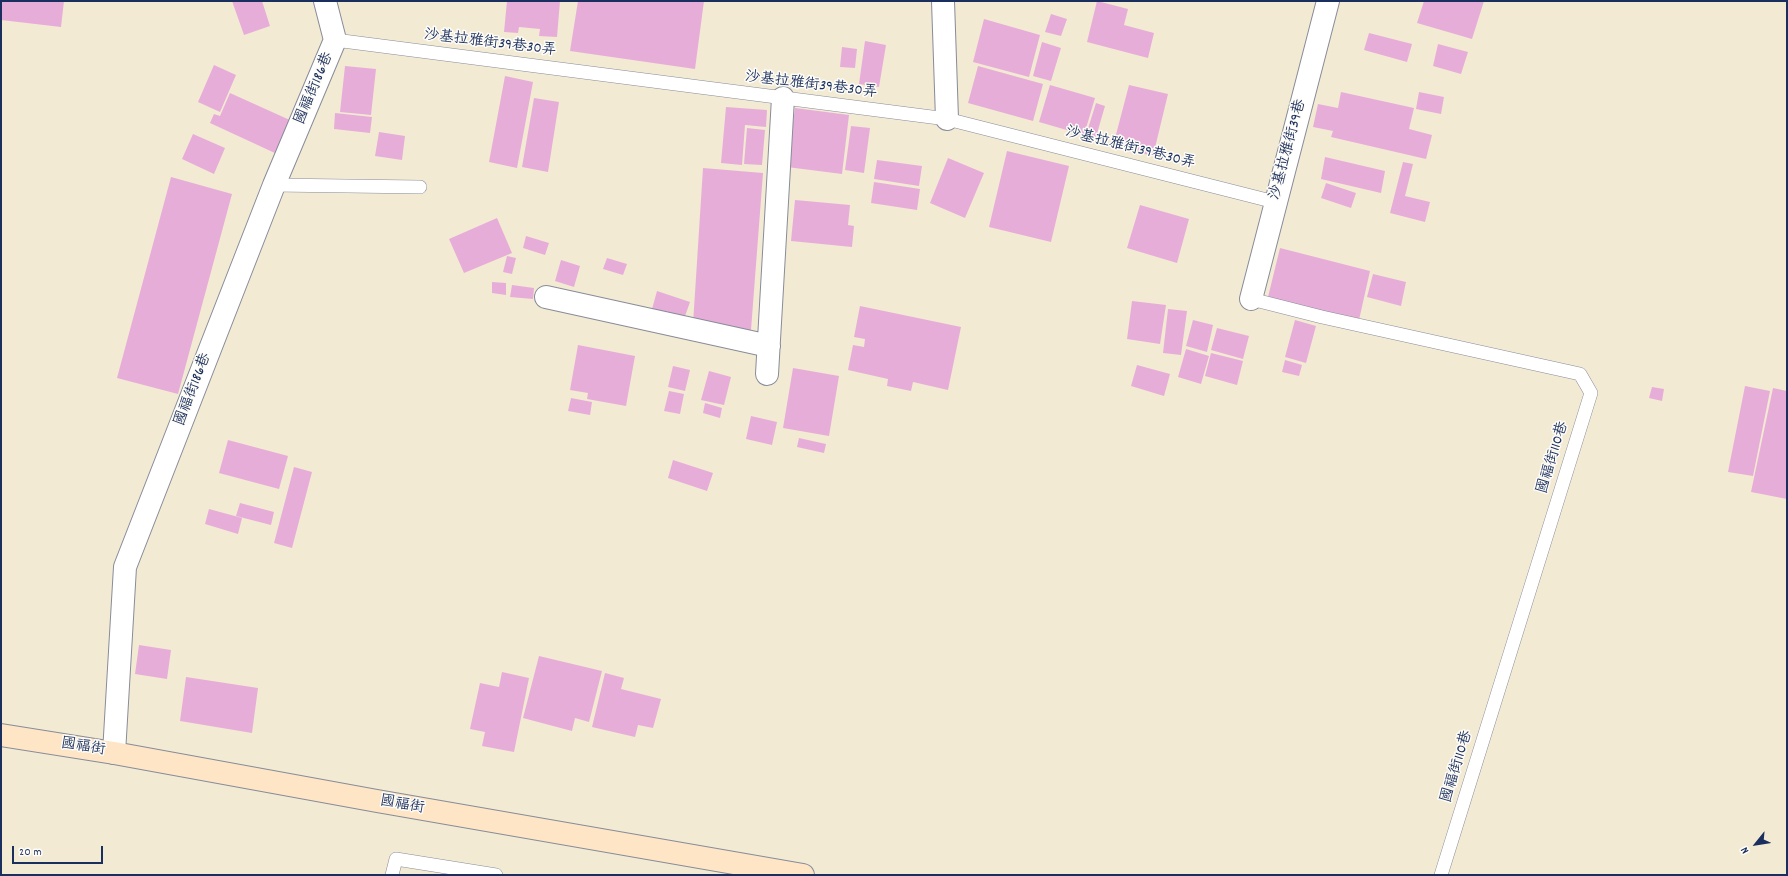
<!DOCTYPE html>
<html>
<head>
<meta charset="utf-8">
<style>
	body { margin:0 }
	#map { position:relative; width:1788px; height:876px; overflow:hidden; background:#f3ead4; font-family:Dekko,sans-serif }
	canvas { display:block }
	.frame { position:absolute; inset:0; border:2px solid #1b2f5e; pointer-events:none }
	.north { position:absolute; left:1736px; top:824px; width:40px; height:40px; -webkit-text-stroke:3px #fdfcf7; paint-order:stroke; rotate:240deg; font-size:11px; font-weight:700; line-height:16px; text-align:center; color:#1b2f5e }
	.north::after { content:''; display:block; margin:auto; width:14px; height:18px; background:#1b2f5e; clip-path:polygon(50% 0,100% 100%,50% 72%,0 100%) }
	.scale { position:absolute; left:12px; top:846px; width:91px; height:18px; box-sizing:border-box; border:2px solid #1b2f5e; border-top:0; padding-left:5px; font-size:12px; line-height:14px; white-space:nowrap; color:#1b2f5e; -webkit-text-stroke:3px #fdfcf7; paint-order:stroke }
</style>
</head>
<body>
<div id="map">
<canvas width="1788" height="876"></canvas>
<div class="frame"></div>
<div class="north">N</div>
<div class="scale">20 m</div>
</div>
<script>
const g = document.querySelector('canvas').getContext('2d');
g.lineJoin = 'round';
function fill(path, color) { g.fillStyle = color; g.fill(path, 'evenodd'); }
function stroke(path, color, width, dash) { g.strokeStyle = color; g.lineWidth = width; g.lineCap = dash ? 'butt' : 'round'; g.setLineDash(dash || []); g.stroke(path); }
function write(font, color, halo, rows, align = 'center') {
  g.font = font + ' Dekko,"LXGW WenKai TC",sans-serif'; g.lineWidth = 3; g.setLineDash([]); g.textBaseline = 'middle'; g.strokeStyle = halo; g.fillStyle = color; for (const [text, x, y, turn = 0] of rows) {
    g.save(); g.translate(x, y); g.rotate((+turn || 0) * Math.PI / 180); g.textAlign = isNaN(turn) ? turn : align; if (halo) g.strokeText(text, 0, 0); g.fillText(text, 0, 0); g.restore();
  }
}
const building = new Path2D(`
	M1,1h63l-3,26 -60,-7z
	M232,1h30l8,25 -26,9z
	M507,1h53l-3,36 -18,-1 1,-7 -21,-2 -1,6 -14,-1z
	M578,1h126l-9,68 -125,-18z
	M1097,1l31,8 -4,16 30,8 -6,25 -61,-16z
	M1424,1h60l-12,38 -55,-16z
	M1051,14l16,5 -6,17 -16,-4z
	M984,19l56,16 -11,42 -56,-15z
	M1369,33l43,11 -5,18 -43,-12z
	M865,41l21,4 -7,42 -20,-3z
	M1042,42l19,6 -10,33 -18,-5z
	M1438,44l30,8 -7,22 -28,-8z
	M842,47l15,2 -2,19 -15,-1z
	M214,65l22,10 -16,37 -22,-10z
	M345,66l31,3 -5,46 -31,-3z
	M978,66l65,18 -10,37 -65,-18z
	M505,76l28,6 -16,86 -28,-6z
	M1050,85l45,13 -11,37 -45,-13z
	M1129,85l39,9 -15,62 -40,-10z
	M1341,92l73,16 -5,21 23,6 -6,24 -95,-22 2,-6 -20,-4 5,-23 20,4z
	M1419,92l25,5 -3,17 -25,-5z
	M230,93l62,28 -15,33 -67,-31 4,-9 6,2z
	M534,98l25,4 -11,70 -26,-5z
	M1096,103l9,3 -9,31 -10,-2z
	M726,107l41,3 -1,17 -21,-2 -3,40 -21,-2z
	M795,108l54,7 -7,59 -55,-7z
	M335,113l37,4 -2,16 -36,-4z
	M851,126l19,2 -6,45 -19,-3z
	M747,128l18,2 -3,35 -18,-1z
	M379,132l26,4 -3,24 -27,-4z
	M193,134l32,14 -11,26 -32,-15z
	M1007,151l62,15 -18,76 -62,-15z
	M1325,157l60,14 -4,22 -60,-14z
	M948,158l36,15 -19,45 -35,-15z
	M877,160l45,6 -3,20 -45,-7z
	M1403,162l10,2 -8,32 25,6 -5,20 -35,-9z
	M703,168l60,5 -12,157 -58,-6z
	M171,177l61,17 -54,200 -61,-16z
	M874,182l46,7 -3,21 -46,-7z
	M1326,183l30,10 -5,15 -30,-10z
	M795,200l55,5 -2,20 6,1 -2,21 -61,-6z
	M1140,205l49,14 -12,44 -50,-15z
	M497,218l15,35 -48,20 -15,-34z
	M526,236l23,7 -4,12 -22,-7z
	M1280,248l90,23 -11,49 -91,-23z
	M507,256l9,2 -4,16 -9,-2z
	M607,258l20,6 -4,11 -20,-6z
	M561,260l19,6 -6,21 -19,-6z
	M1373,274l33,8 -5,24 -34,-9z
	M492,282l14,1v12l-14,-2z
	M512,285l22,3 -1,11 -23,-2z
	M657,291l33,11 -6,17 -32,-10z
	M1132,301l34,4 -6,39 -33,-5z
	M860,306l101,21 -13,63 -35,-8 -2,9 -24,-5 1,-7 -40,-9 5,-25 11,2 1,-8 -11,-2z
	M1168,309l19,2 -6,44 -18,-2z
	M1193,320l20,5 -6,27 -21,-6z
	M1295,320l21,6 -10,37 -21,-6z
	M1217,328l32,8 -6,23 -32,-9z
	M578,345l57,11 -9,50 -39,-7 1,-6 -18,-3z
	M1186,349l23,7 -8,28 -23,-7z
	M1211,353l32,8 -6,24 -32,-9z
	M1285,360l17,5 -3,11 -17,-4z
	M1137,365l33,9 -6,22 -33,-10z
	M673,366l17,4 -5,21 -17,-4z
	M793,368l46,8 -10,60 -46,-8z
	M709,371l22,6 -7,28 -23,-5z
	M1745,386l25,5 -17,85 -25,-4z
	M1652,387l12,2 -2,12 -13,-3z
	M1773,388l14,3v108l-36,-7z
	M669,391l15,3 -4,20 -16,-3z
	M571,398l21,4 -2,13 -22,-4z
	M705,403l17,5 -2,10 -17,-5z
	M751,416l26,6 -5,23 -26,-6z
	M799,438l27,6 -2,9 -27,-6z
	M228,440l60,16 -9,33 -60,-16z
	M673,460l40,13 -6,18 -39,-13z
	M294,467l18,5 -20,76 -18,-5z
	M240,503l34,9 -3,13 -35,-9z
	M209,509l33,9 -4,16 -33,-10z
	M139,645l32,5 -4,29 -32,-5z
	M539,656l63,15 -13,51 -14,-4 -3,13 -49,-13z
	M502,672l27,6 -15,74 -32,-6 3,-14 -15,-3 10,-46 19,4z
	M605,673l19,5 -3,11 40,10 -8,29 -15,-3 -3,12 -43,-10z
	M186,677l72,11 -6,45 -72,-12z`);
const lane = new Path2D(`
	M335,40l612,79 328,83
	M274,185l146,2
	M1251,299l71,18 258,57 11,19 -150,482
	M392,875l4,-16 100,16`);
const street = new Path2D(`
	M943,1l4,118
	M546,297l223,49
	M1251,299l77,-298
	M767,374l16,-276
	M114,753l11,-186 149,-382 61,-145 -10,-39`);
const secondary = new Path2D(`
	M1,735l113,18 263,48 426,74`);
const streetNames = [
	["沙基拉雅街39巷30弄",490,44,7],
	["沙基拉雅街39巷30弄",811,86,7],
	["國福街186巷",315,89,-67],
	["沙基拉雅街39巷30弄",1130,149,14],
	["沙基拉雅街39巷",1289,150,-75],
	["國福街186巷",194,390,-69],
	["國福街110巷",1554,458,-73],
	["國福街",83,748,9],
	["國福街110巷",1458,767,-73],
	["國福街",402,806,10]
];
fill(building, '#e7add9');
stroke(lane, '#878c99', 14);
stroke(street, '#878c99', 24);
stroke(secondary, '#878c99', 24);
stroke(lane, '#fff', 13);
stroke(street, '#fff', 22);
stroke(secondary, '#fde5c5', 22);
write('15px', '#1b2f5e', '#fdfcf7', streetNames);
</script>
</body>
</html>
